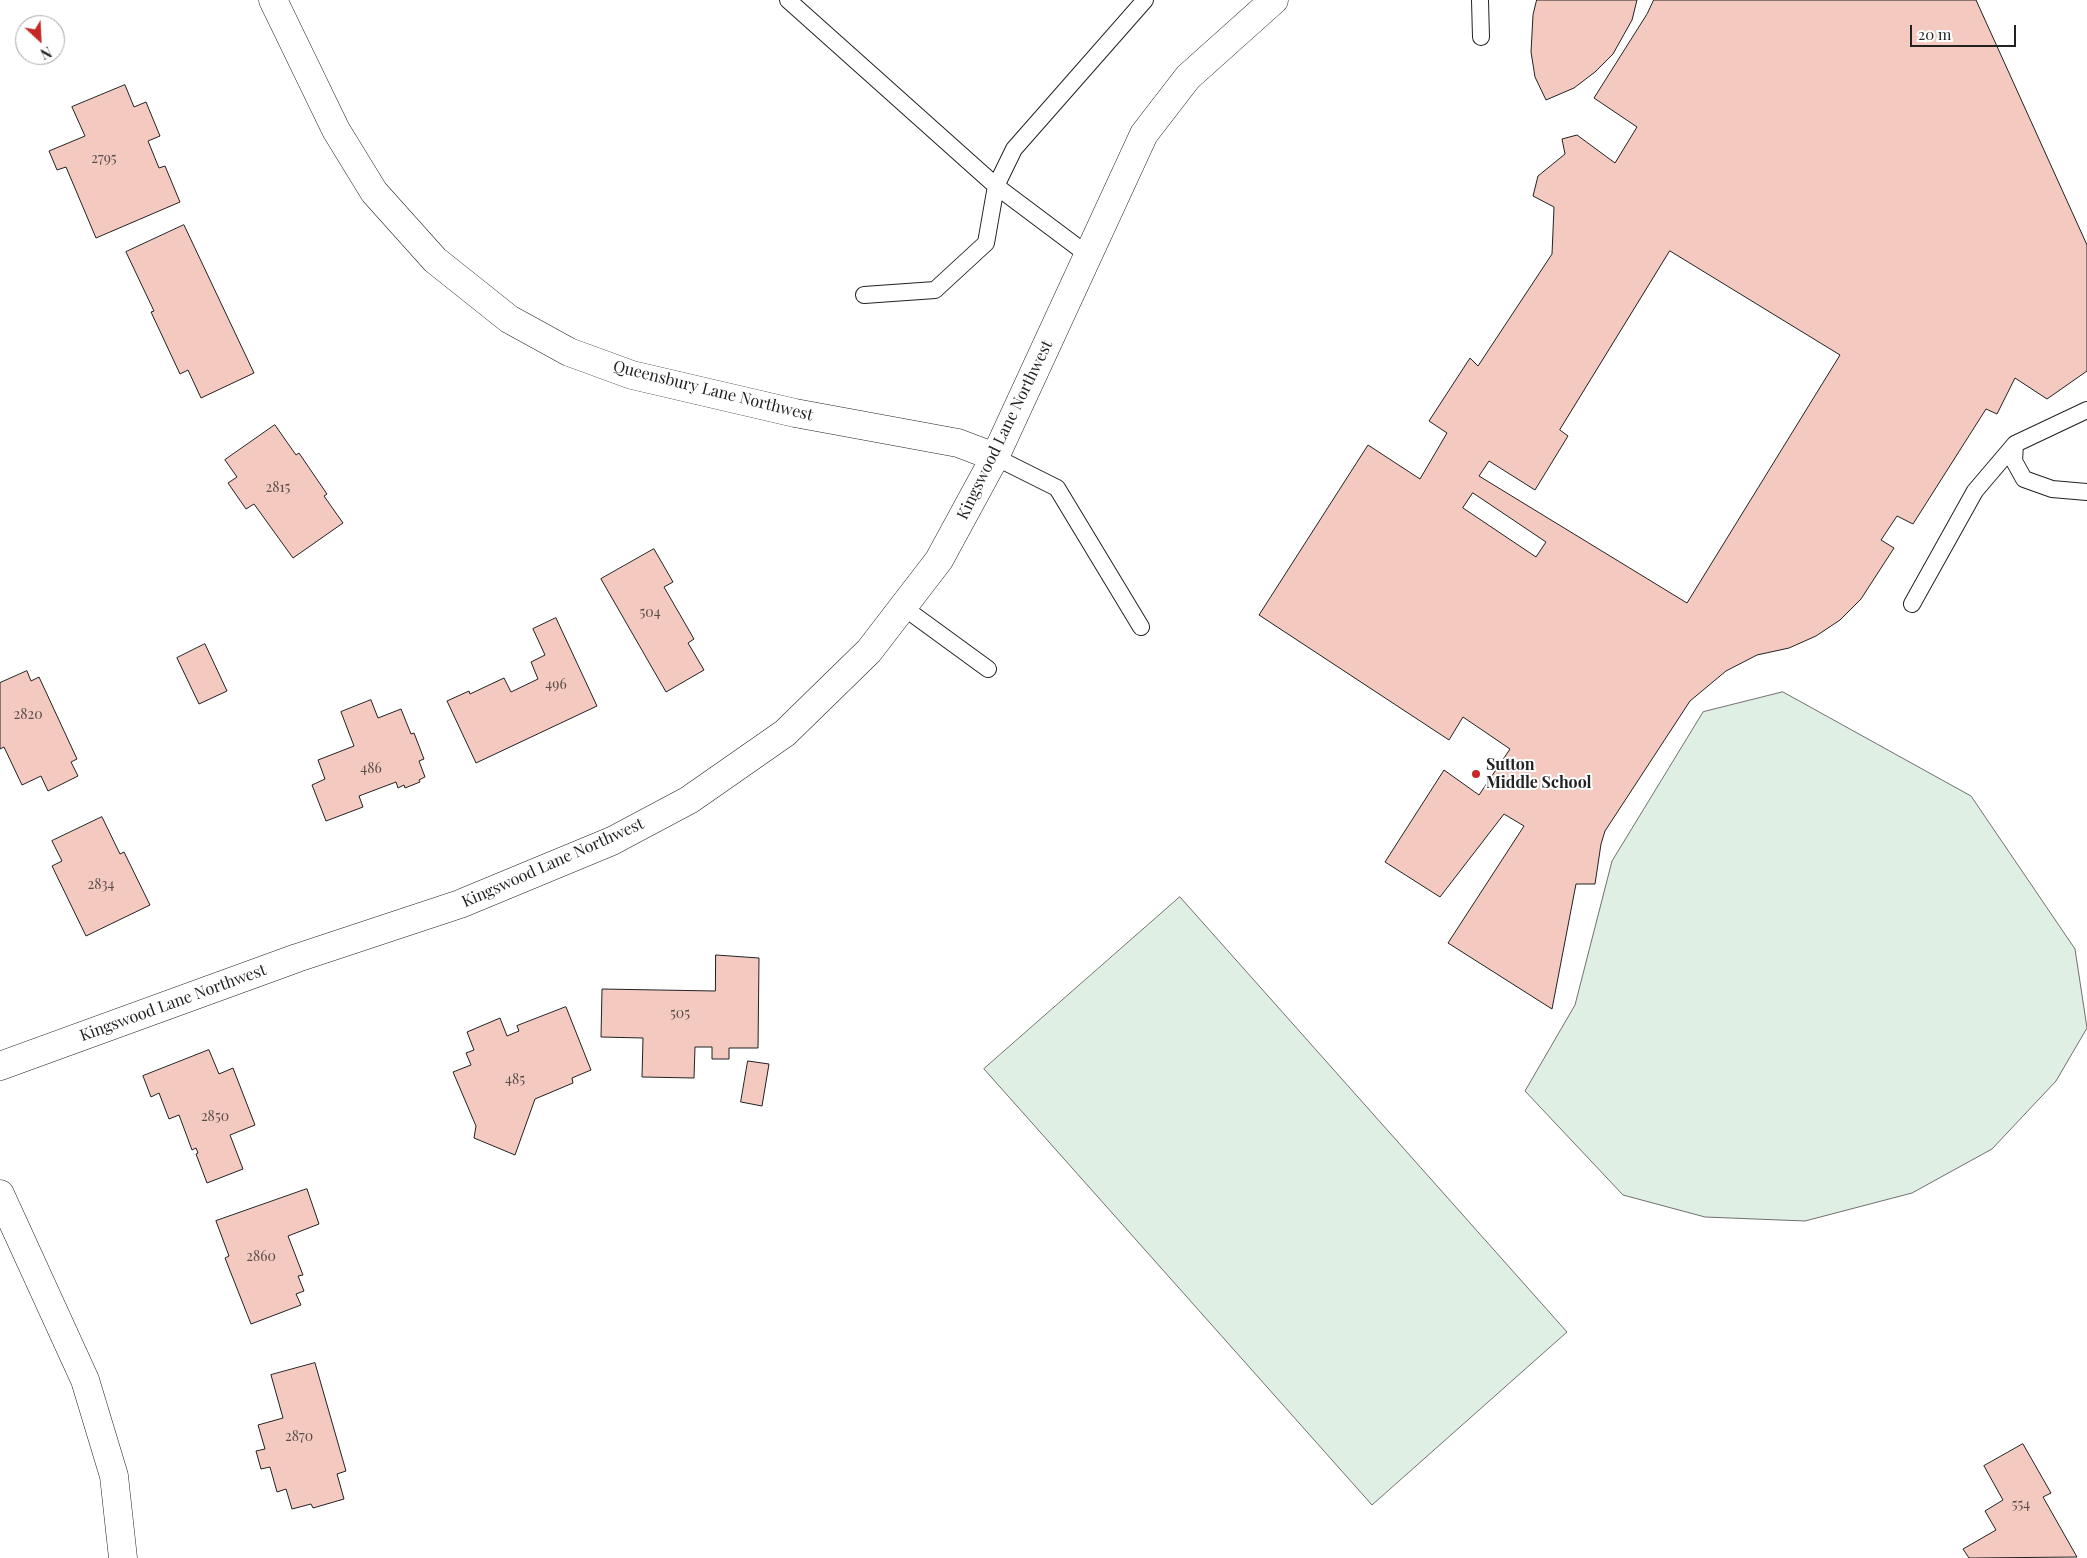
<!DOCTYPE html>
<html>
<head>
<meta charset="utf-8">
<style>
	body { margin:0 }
	#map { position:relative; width:2087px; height:1558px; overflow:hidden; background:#fff; font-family:"Playfair Display",serif }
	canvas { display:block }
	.north { position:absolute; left:15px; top:15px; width:50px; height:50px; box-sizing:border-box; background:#fff; border:1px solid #a7a7a7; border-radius:50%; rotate:155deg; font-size:14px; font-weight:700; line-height:20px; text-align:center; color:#222 }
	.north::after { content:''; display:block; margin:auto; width:18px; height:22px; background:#c62828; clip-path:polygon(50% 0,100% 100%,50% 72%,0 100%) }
	.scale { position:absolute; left:1910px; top:25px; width:106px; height:22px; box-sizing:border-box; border:2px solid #222; border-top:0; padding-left:6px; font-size:15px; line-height:18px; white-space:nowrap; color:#222; -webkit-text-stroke:4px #fff; paint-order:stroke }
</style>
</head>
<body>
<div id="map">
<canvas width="2087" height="1558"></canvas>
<div class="north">N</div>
<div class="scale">20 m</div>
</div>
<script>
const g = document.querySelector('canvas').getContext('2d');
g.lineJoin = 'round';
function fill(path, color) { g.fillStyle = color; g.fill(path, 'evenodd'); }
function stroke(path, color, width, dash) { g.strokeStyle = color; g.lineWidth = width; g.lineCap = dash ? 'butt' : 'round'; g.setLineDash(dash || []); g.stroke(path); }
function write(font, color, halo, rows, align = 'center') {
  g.font = font + ' "Playfair Display",serif'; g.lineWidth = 4; g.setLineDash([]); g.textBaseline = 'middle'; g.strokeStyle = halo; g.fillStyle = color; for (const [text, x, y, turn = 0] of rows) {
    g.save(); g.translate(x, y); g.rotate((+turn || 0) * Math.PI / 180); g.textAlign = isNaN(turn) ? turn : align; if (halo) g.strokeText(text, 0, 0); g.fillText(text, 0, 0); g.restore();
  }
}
const green = new Path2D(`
	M1783,692l188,104 104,153 12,79 -31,53 -64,68 -80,44 -107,28 -100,-4 -82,-22 -98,-104 50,-86 37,-144 91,-149z
	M1180,897l387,435 -195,173 -388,-436z`);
const building = new Path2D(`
	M1537,0h100l-5,20 -19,34 -18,18 -21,16 -28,12 -11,-23 -4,-25 2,-37z
	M1654,0h322l111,245v126l-40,28 -32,-21 -18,36 -11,-5 -73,115 -16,-8 -16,24 13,8 -33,51 -21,21 -24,16 -27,12 -32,7 -31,16 -36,30 -85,130 -4,13 -6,40h-19l-24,125 -104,-66 76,-117 -20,-12 -64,83 -55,-35 59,-92 35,25 31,-46 -47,-32 -14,23 -190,-125 109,-170 52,34 27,-46 -18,-12 41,-63 8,8 74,-112 2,-47 -21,-11 5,-20 27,-22 -3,-15 15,-4 38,28 22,-36 -43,-29 53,-84zM1670,251l170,104 -153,248 -208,-127 10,-15 46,29 33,-54 -8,-6zM1473,493l73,49 -10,15 -73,-49z
	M125,85l9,22 12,-5 14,34 -12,5 11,27 6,-2 15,36 -84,36 -30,-71 -9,3 -8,-19 36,-15 -13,-29z
	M184,225l70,148 -53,25 -13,-28 -8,4 -29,-62 3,-1 -28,-59z
	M275,425l21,30 3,-2 28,41 -3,2 19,27 -50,35 -39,-54 -8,5 -18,-26 9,-6 -12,-17z
	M654,549l19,33 -9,5 30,52 -6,4 16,27 -38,22 -65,-113z
	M556,618l41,88 -121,57 -29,-62 22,-10 1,3 34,-16 7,14 27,-13 -7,-17 14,-7 -12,-26z
	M205,644l22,47 -28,13 -22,-46z
	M27,671l4,10 8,-4 38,82 -6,3 7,14 -30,15 -7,-15 -19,9 -18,-38 -4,2v-66z
	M371,700l7,18 23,-9 10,25 3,-1 10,26 -5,2 6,16 -6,3 1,2 -15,6 -1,-3 -6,3 -2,-6 -37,14 4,11 -37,14 -14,-36 13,-6 -7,-19 36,-14 -13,-34z
	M102,817l18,37 4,-2 26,53 -64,31 -34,-70 10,-5 -10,-20z
	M716,955l43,3 -1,90h-29v11h-17v-12h-17l-1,31 -52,-1 1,-39 -42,-1 1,-48 113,2z
	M566,1007l25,63 -19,8 1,5 -38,16 -20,56 -41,-17 2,-12 -23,-54 18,-7 -5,-12 8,-3 -7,-18 33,-14 7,18 12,-5 -2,-5z
	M209,1050l10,24 14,-6 22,57 -25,10 13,34 -36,14 -11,-29 2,-1 -2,-5 -4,2 -13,-35 -10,4 -10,-26 -8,4 -8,-21z
	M748,1061l21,3 -7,42 -21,-4z
	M307,1189l12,35 -31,12 15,39 -5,1 6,15 -8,3 5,11 -50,19 -26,-66 4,-2 -13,-35z
	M315,1363l31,108 -9,3 7,25 -31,9 -2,-4 -19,5 -6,-20 -9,3 -7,-25 -9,2 -5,-18 9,-2 -7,-24 25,-7 -12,-43z
	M2023,1444l28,49 -8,4 34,60 -108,1 -6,-9 33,-19 -11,-19 18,-11 -19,-34z`);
const lane = new Path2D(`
	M788,0l208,186 -10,57 -51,47 -71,5
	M1480,0l1,37
	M1088,255l-92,-69 18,-37 131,-149
	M2015,444l-1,17 10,18 28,10 35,3
	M995,457l62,31 84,139
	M1912,604l63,-113 40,-47 72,-34
	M903,607l85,62`);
const street = new Path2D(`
	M273,0l63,130 38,62 61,68 74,59 60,33 63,23 163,38 163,30 37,14
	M0,1066l297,-108 163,-54 152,-63 77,-41 96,-67 84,-82 70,-91 56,-103 149,-323 44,-57 86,-77
	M0,1194l85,186 29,96 9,82`);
const markers = [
	[1476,774,5,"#c62828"]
];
const numberNames = [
	["2795",104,159],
	["2815",278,488],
	["504",650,613],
	["496",556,685],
	["2820",28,715],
	["486",371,769],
	["2834",101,885],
	["505",680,1014],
	["485",515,1080],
	["2850",215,1117],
	["2860",261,1257],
	["2870",299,1437],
	["554",2021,1505]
];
const streetNames = [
	["Queensbury Lane Northwest",713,391,14],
	["Kingswood Lane Northwest",1005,430,-64],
	["Kingswood Lane Northwest",553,863,-24],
	["Kingswood Lane Northwest",173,1003,-20]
];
const poiNames = [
	["Sutton",1486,765],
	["Middle School",1486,783]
];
fill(green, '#e0efe3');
stroke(green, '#6f6f6f', 1);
fill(building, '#f3c9c0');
stroke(building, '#222', 1);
stroke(lane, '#222', 18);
stroke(street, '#222', 29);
stroke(lane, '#fff', 16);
stroke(street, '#fff', 28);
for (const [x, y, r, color] of markers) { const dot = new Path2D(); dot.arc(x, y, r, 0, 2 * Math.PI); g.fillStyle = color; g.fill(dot); stroke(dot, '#fff', 2); }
write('14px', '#564c4a', null, numberNames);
write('16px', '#222', '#fff', streetNames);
write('bold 16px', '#222', '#fff', poiNames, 'left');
</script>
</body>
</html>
